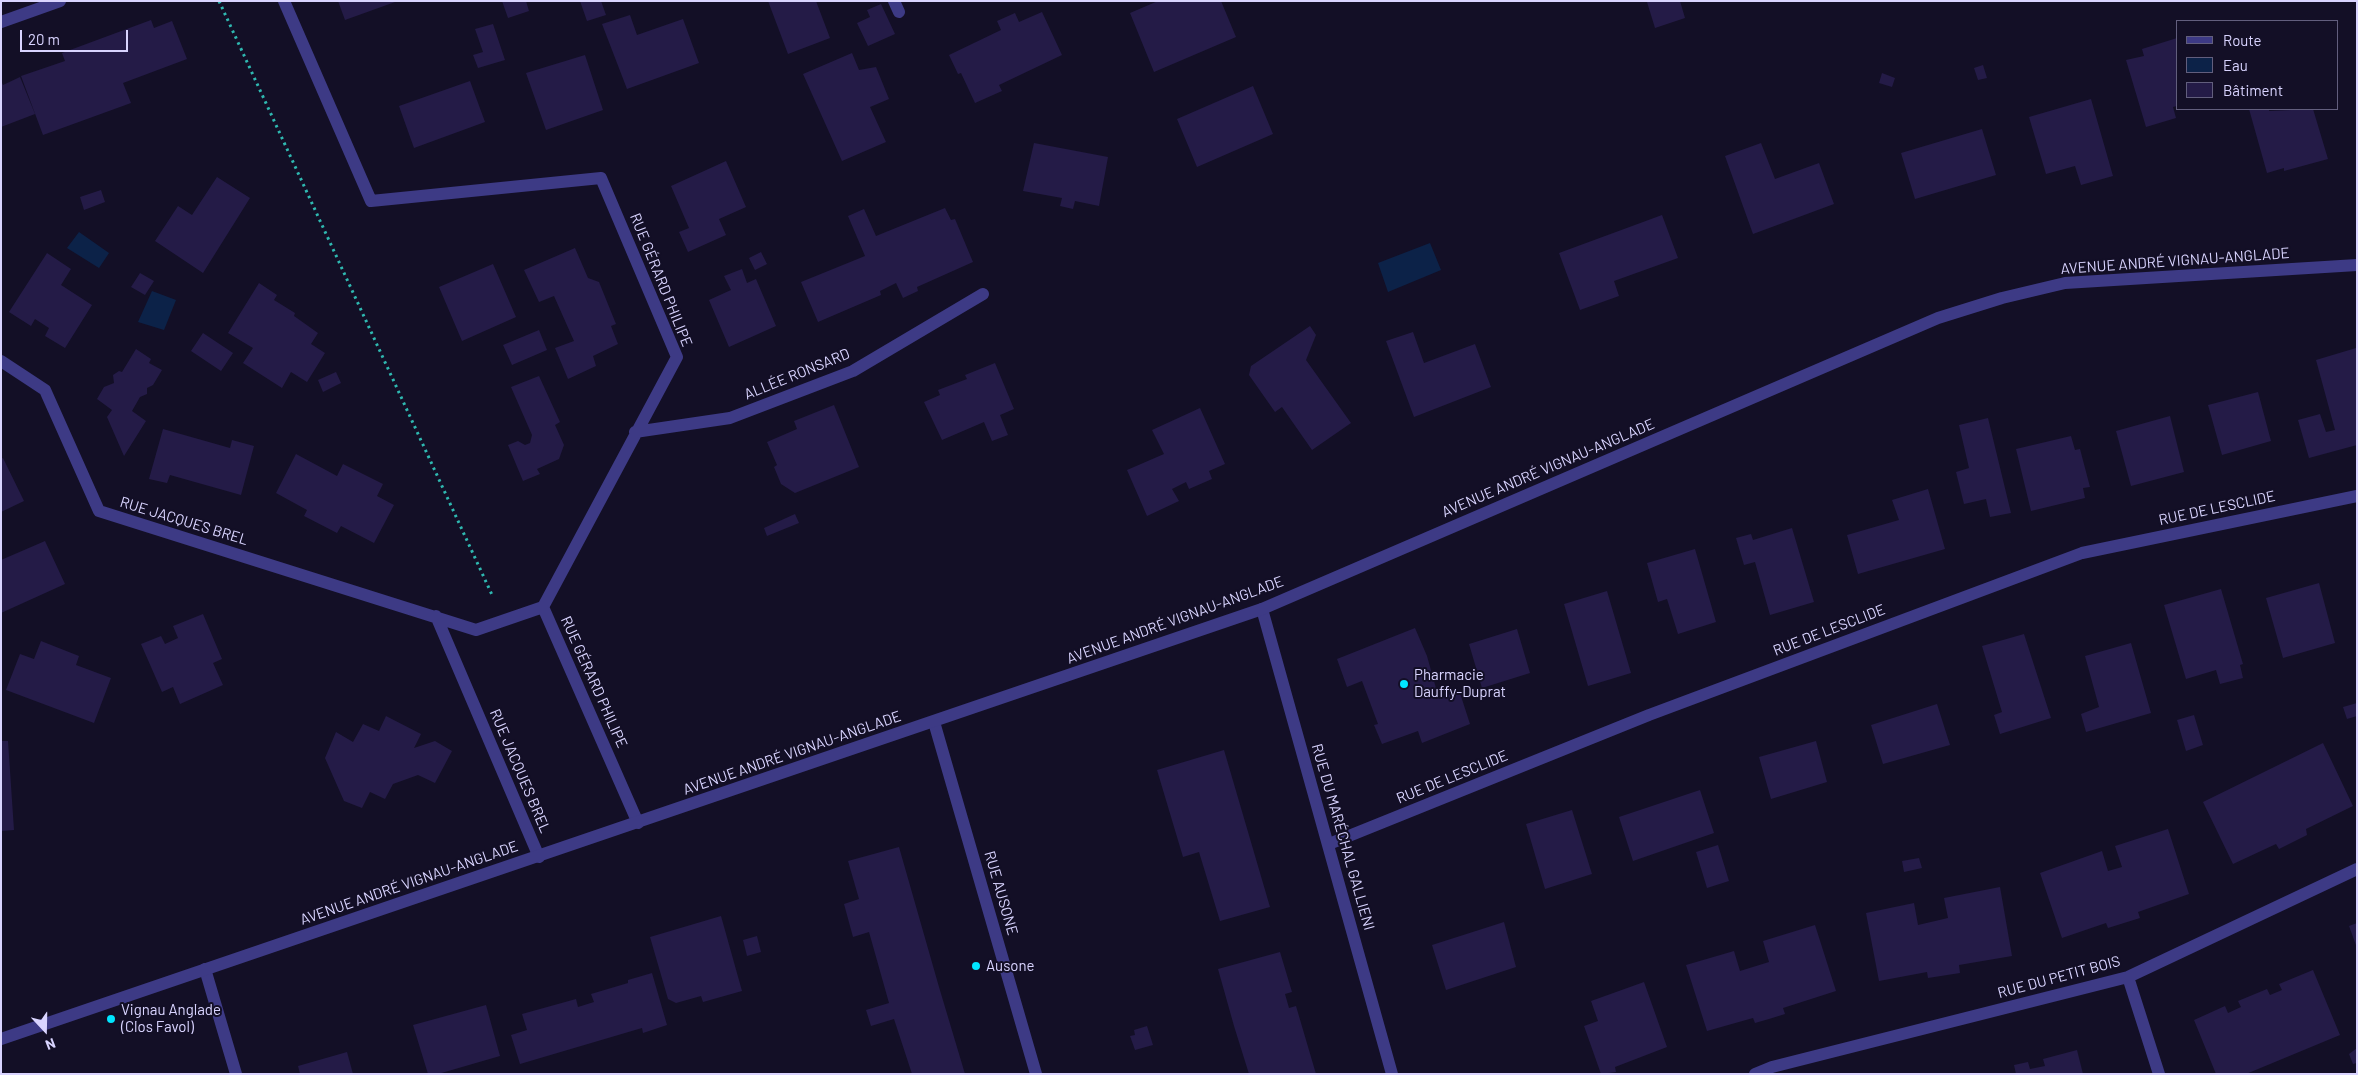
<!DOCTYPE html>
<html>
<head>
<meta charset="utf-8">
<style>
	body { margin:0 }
	#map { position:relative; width:2358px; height:1075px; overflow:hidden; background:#130f26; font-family:Barlow,sans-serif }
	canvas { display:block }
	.frame { position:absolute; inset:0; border:2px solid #d9d4ff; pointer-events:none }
	.legend { position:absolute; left:2176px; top:20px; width:162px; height:90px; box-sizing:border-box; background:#130f26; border:1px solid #625e7d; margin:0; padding:6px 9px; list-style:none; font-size:15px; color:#d9d4ff }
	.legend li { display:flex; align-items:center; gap:10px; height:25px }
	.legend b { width:25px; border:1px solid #625e7d }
	.north { position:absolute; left:20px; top:1005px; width:50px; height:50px; -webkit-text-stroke:4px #130f26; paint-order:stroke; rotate:159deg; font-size:14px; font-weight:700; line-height:20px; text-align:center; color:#d9d4ff }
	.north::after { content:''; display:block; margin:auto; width:18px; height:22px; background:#d9d4ff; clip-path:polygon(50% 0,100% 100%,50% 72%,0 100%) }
	.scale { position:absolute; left:20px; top:30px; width:108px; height:22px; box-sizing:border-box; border:2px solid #d9d4ff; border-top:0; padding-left:6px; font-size:15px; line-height:18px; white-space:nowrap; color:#d9d4ff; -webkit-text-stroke:4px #130f26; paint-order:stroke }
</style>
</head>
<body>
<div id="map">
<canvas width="2358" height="1075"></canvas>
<div class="frame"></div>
<ul class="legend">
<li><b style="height:6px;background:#3d3a85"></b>Route</li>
<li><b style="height:14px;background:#0c2248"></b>Eau</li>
<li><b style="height:14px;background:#241b47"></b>Bâtiment</li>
</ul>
<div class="north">N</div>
<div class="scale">20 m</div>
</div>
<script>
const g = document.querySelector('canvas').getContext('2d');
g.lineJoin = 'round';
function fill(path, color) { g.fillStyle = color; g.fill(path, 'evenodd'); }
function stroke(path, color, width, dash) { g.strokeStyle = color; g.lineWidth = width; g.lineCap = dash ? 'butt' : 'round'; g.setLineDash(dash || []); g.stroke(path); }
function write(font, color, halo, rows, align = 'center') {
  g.font = font + ' Barlow,sans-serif'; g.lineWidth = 4; g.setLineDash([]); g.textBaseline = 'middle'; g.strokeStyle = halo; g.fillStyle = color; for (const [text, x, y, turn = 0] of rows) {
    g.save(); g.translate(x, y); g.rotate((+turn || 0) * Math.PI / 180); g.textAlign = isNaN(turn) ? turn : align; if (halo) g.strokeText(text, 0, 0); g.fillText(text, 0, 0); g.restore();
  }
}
const water = new Path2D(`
	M79,232l30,21 -10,15 -32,-20z
	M1430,243l11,27 -53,22 -10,-29z
	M152,291l24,9 -12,30 -26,-8z`);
const building = new Path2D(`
	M338,1h57v1l-50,18z
	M502,1h24l3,10 -21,7z
	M580,1h21l5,14 -19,6z
	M768,1h48l14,37 -42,16z
	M1158,1h63l15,36 -82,35 -24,-59z
	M1680,1l5,17 -30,10 -8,-26z
	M881,4l14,30 -27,12 -11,-23 13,-6 -3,-7z
	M1042,12l20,43 -63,30 3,6 -27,12 -14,-30 -3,1 -9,-19 52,-25 -4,-9 18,-8 4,9z
	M630,15l7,20 46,-16 16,44 -72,26 -25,-65z
	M151,20l3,8 18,-7 15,38 -64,24 8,20 -88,32 -22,-59 44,-15 -3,-8z
	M493,24l12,36 -27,8 -5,-13 10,-3 -8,-23z
	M2177,38v68l-4,1 3,11 -30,9 -20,-67 18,-4 -2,-7z
	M852,53l7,17 17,-3 13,32 -19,8 16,35 -44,19 -39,-87z
	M585,55l18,55 -57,20 -20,-57z
	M1983,65l4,13 -9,2 -4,-12z
	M1882,73l13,5 -3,9 -13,-4z
	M20,77l15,37 -34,13v-46l2,4z
	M470,81l15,41 -71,26 -15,-42z
	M1253,86l20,48 -76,33 -20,-48z
	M2091,99l22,77 -32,9 -6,-19 -29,8 -17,-57z
	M2249,109h20v2l44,-2 15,50 -44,12v-3l-17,5z
	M1982,129l14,46 -81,24 -14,-46z
	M1034,143l74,14 -9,49 -24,-5 -2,8 -13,-3 2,-8 -39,-7z
	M1761,143l14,36 44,-16 15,41 -81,30 -28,-78z
	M726,161l20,46 -27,12 7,16 -38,17 -9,-20 10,-4 -18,-42z
	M217,177l33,21 -47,75 -48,-32 23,-35 14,9z
	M101,190l4,12 -21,8 -4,-13z
	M945,208l6,12 4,-1 18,43 -56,25 1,4 -15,7 -7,-15 -16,8 1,4 -63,27 -17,-40 64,-26 -17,-40 16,-7 12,27z
	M1662,215l16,43 -64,23 5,15 -39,14 -21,-57z
	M575,248l13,30 11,4 17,42 -5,2 7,18 -25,12 3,10 -28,13 -13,-31 19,-7 -20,-45 -15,6 -15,-32z
	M761,252l6,12 -12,6 -6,-12z
	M47,253l24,16 -10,16 31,20 -27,43 -20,-12 4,-8 -14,-9 -4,7 -22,-14z
	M493,264l23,53 -54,24 -23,-54z
	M742,269l5,14 9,-4 20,47 -47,21 -20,-47 22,-10 -7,-14z
	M140,273l14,8 -9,14 -14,-8z
	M259,283l18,12 -3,5 21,13 -1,3 24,17 -7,11 14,9 -18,29 -16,-10 -9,16 -39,-25 10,-15 -25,-15z
	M1310,326l6,9 -10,25 45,63 -39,27 -30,-43 -7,5 -26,-37 2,-9z
	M539,330l8,20 -35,15 -9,-20z
	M1413,332l11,31 51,-19 16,43 -77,30 -28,-76z
	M203,333l30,20 -12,18 -30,-20z
	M2356,348l1,97 -48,13 -11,-38 22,-6 6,18 9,-2 -19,-70z
	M136,349l15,10 -2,4 13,7 -9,15 -6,3v6l-7,3 -8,14 14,10 -22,35 -17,-39 5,-7 -15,-11 7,-12 10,-4 -1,-8 6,-4 3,1z
	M995,363l19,46 -14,6 8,20 -16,6 -8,-19 -42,18 -18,-38 16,-7 -2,-5 29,-11 -2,-4z
	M336,372l5,11 -18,9 -5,-12z
	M539,376l21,46 -5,3 9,20 -5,14 -22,10 3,5 -17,7 -15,-36 10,-4 7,4 5,-2 2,-8 -21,-48z
	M2258,392l13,49 -49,14 -14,-50z
	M834,405l25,62 -64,26 -14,-9 -7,-17 3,-2 -10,-23 30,-13 -3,-8z
	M1200,408l25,56 -16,7 3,8 -23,10 -3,-7 -14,7 7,12 -32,15 -20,-46 37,-16 -12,-24z
	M2170,416l14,56 -53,14 -15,-55z
	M1988,418l23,95 -21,4 -4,-18 -22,5 -8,-32 13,-4 -10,-43z
	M163,429l67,19 2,-8 22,6 -13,49 -71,-20 -3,8 -18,-4z
	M2071,436l4,14 5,-1 10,38 -7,1 2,10 -54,13 -15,-62z
	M296,454l41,22 6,-12 40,20 -6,12 17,9 -20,38 -33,-17 -4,7 -33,-17 3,-6 -31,-17z
	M3,458l21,43 -23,11v-53z
	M1928,489l17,60 -87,25 -11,-39 52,-15 -7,-20z
	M795,514l4,9 -32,13 -3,-8z
	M1792,528l22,74 -44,13 -15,-53 -11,3 -8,-27 15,-4 2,6z
	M45,541l20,43 -64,29v-53z
	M1695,549l21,73 -38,12 -11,-35 -9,3 -11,-39z
	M2319,583l16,60 -52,15 -17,-60z
	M2221,589l22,75 -3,1 3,13 -23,6 -4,-14 -30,9 -22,-74z
	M1607,591l24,82 -43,13 -24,-82z
	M203,614l19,45 -9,4 10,22 -43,19 -7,-17 -11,5 -21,-48 20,-8 4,8 13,-6 -5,-12z
	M1415,628l12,28 12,43 20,-9 11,34 -48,19 -4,-12 -36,13 -8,-19 4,-1 -16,-43 -15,6 -10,-28z
	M1517,629l13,44 -48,15 -13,-44z
	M2024,634l27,84 -51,16 -6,-19 8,-3 -20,-66z
	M41,641l38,15 -3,9 35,13 -17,45 -88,-33 14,-36 14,5z
	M2131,643l20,70 -65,19 -5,-18 18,-7 -14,-51z
	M2357,703v13l-10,3 -4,-12z
	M1937,704l13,41 -67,19 -12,-39z
	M2194,715l9,30 -17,6 -9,-31z
	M386,716l35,18 -7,14 21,-7 17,10 -17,32 -17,-8 -25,9 -8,15 -15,-7 -8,16 -18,-7 -19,-43 11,-26 17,10 10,-18 16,7z
	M1,741h7l6,89 -13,1z
	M1816,741l11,41 -56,17 -12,-42z
	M2323,743l30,63 -47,23 1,6 -28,14 -3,-5 -43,20 -30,-62z
	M1224,750l46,157 -50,14 -21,-69 -16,5 -26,-87z
	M1700,790l14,43 -81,28 -14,-44z
	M1572,810l20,64 -47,15 -19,-65z
	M2168,829l21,65 -51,18 2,6 -32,10 -2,-5 -44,15 -22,-65 62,-22 6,20 14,-4 -7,-21z
	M1718,845l11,36 -22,7 -11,-36z
	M899,847l40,140 26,87h-53l-18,-55 -23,7 -5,-16 23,-7 -20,-71 -16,5 -9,-33 15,-5 -11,-38z
	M1919,858l3,10 -18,4 -2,-11z
	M2000,887l12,69 -53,9 1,8 -32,5 -1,-6 -48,9 -13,-68 48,-10 4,22 30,-7 -4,-20z
	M721,916l21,75 -39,11 -2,-6 -25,7 -8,-4 -18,-62z
	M1504,922l12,45 -70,23 -14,-45z
	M2357,923v25l-8,-22z
	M1815,925l21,66 -53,17 2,6 -16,5 -14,4 -2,-5 -46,13 -21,-66 48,-14 6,20 29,-9 -6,-21z
	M757,936l4,16 -14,4 -4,-16z
	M1280,952l12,40 -7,2 4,14 7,-2 20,68h-67l-15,-48 -16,-57z
	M2313,970l27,65 -94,39h-30l-22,-54 31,-14 3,7 13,-6 -3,-6 29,-12 3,6 12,-5 -3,-6z
	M652,973l15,52 -24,8 -1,-5 -122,36 -9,-29 16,-5 -5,-16 54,-15 2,8 16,-5 -3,-8 37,-11v-3z
	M1644,982l23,65 -52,20 1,5 -15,2 -17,-48 14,-5 -7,-20z
	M486,1005l14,51 -62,18h-10l-15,-49z
	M1147,1026l6,19 -18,5 -5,-14 5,-1 -1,-5z
	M2357,1048v15l-4,1 -4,-10z
	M2077,1050l6,24h-67l-2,-9 14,-3 2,7 15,-3 -2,-7z
	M347,1052l6,22h-53l-2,-8z`);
const path = new Path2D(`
	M219,1l274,596`);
const minor = new Path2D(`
	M284,1l87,200 230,-23 76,179 -134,250 95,216
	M894,1l5,11
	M1,22l59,-21
	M1,361l44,29 54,121 377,119 67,-23
	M635,432l95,-14 123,-47 130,-77
	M1262,609l130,465
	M436,616l103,241
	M934,722l102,352
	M1329,844l320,-129 433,-162 275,-57
	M205,969l31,105
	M2128,977l31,97
	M1755,1074l17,-7 356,-90 229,-108`);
const tertiary = new Path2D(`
	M1,1039l1261,-430 676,-291 64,-20 63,-15 292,-18`);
const markers = [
	[1404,684,5,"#00e5ff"],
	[976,966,5,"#00e5ff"],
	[111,1019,5,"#00e5ff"]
];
const streetNames = [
	["AVENUE ANDRÉ VIGNAU-ANGLADE",2175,261,-4],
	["RUE GÉRARD PHILIPE",661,280,68],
	["ALLÉE RONSARD",797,374,-22],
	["AVENUE ANDRÉ VIGNAU-ANGLADE",1548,468,-23],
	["RUE DE LESCLIDE",2217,508,-12],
	["RUE JACQUES BREL",184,521,17],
	["AVENUE ANDRÉ VIGNAU-ANGLADE",1175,620,-20],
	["RUE DE LESCLIDE",1829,630,-21],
	["RUE GÉRARD PHILIPE",594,682,66],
	["AVENUE ANDRÉ VIGNAU-ANGLADE",792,753,-19],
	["RUE JACQUES BREL",520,771,67],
	["RUE DE LESCLIDE",1452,777,-22],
	["RUE DU MARÉCHAL GALLIENI",1343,837,74],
	["AVENUE ANDRÉ VIGNAU-ANGLADE",409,883,-19],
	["RUE AUSONE",1001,893,74],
	["RUE DU PETIT BOIS",2059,977,-15]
];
const poiNames = [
	["Pharmacie",1414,675],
	["Dauffy-Duprat",1414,692],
	["Ausone",986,966],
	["Vignau Anglade",121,1010],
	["(Clos Favol)",121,1027]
];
fill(water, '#0c2248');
fill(building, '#241b47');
stroke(path, '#2fb8b0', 3, [2.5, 4]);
stroke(minor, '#3d3a85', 12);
stroke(tertiary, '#3d3a85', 12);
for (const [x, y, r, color] of markers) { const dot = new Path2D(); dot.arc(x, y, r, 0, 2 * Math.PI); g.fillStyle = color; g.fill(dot); stroke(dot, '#130f26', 2); }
write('15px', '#d9d4ff', '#130f26', streetNames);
write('15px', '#d9d4ff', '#130f26', poiNames, 'left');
</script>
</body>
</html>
